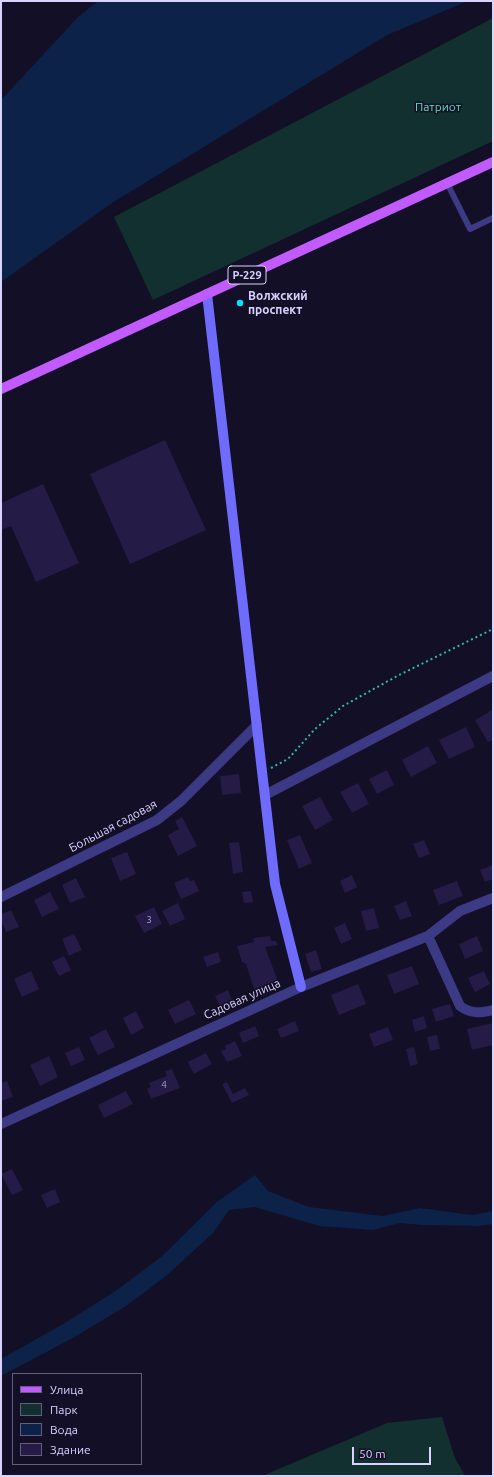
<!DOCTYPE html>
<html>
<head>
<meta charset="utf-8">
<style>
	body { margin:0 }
	#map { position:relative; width:494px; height:1477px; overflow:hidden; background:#130f26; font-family:Ubuntu,sans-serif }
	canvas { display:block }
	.frame { position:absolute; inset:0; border:2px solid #d9d4ff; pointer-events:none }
	.legend { position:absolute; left:12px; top:1373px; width:130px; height:92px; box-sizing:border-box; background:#130f26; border:1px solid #625e7d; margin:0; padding:5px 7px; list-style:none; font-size:12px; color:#d9d4ff }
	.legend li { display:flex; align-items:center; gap:8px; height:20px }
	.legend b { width:20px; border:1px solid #625e7d }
	.scale { position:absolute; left:352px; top:1447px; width:79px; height:18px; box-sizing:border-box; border:2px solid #d9d4ff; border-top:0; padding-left:5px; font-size:12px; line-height:14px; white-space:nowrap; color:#d9d4ff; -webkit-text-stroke:3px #130f26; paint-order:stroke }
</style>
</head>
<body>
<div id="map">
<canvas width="494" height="1477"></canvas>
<div class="frame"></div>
<ul class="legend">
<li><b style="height:5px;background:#c25bff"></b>Улица</li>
<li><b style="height:11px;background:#12302f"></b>Парк</li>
<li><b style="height:11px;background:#0c2248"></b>Вода</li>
<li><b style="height:11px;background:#241b47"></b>Здание</li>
</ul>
<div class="scale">50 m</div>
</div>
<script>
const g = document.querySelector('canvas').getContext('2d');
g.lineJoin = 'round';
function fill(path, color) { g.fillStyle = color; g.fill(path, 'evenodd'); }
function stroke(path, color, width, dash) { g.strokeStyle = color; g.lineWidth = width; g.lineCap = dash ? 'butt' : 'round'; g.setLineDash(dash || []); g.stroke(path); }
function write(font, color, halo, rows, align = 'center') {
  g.font = font + ' Ubuntu,sans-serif'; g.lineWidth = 3; g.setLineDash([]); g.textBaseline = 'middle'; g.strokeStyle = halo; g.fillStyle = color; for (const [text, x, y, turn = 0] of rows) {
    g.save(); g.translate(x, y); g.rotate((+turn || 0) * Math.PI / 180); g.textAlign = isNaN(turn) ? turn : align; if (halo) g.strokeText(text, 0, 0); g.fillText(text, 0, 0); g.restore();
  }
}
const green = new Path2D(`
	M493,18v123l-340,159 -39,-83z
	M442,1417l13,41 10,18h-203l125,-53z`);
const water = new Path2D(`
	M98,1h370l-81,34 -275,168 -111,79v-182l77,-83z
	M255,1175l13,16 41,16 74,9 37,-8 52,7 21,-4v13l-14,2 -57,-1 -22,-2 -27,7 -54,-4 -64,-19 -26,3 -15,22 -48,44 -40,30 -55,33 -70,37v-17l62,-35 54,-34 44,-33 57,-56z`);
const building = new Path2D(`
	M165,440l41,90 -76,34 -40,-90z
	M43,484l36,79 -43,19 -25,-56 -10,4v-27z
	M492,710l1,3v27l-5,2 -13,-22z
	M466,727l9,20 -26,12 -10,-19z
	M428,746l9,17 -26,14 -9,-17z
	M387,770l7,15 -17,9 -8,-15z
	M239,774l2,19 -19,2 -2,-19z
	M358,783l11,21 -17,9 -12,-21z
	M320,797l13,23 -18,10 -13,-24z
	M182,817l15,29 -19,10 -10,-21 11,-6 -4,-8z
	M300,835l12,28 -13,6 -12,-29z
	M424,840l6,14 -11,4 -6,-14z
	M239,842l4,30 -10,2 -4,-31z
	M127,852l9,22 -16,7 -9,-23z
	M493,865v14l-8,3 -5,-12z
	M352,875l5,12 -12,6 -5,-12z
	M188,877l2,4 4,-1 5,11 -18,8 -7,-16z
	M76,878l9,19 -15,6 -8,-18z
	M457,881l6,15 -24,9 -6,-15z
	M251,891l2,11 -9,1 -2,-11z
	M50,892l9,17 -17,8 -8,-17z
	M406,901l6,15 -12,4 -6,-14z
	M178,903l7,16 -15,7 -8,-15z
	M154,907l8,17 -18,9 -9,-17z
	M374,908l5,20 -13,3 -5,-20z
	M11,910l8,17 -13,5 -5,-11v-7z
	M345,923l7,16 -11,5 -7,-16z
	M74,934l8,16 -13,6 -7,-17z
	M270,936l1,5h5l2,4 -13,2 15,40 -24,8 -10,-31 -4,-2 -5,-16 17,-4 -1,-4z
	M477,936l6,15 -18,8 -6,-15z
	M316,950l6,19 -11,3 -6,-18z
	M218,952l3,10 -14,5 -4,-10z
	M64,956l7,14 -12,6 -7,-14z
	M412,966l7,18 -25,10 -7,-19z
	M31,971l8,18 -17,8 -8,-18z
	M484,971l6,13 -15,8 -7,-14z
	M358,984l8,20 -27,11 -8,-20z
	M228,990l4,10 -12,6 -5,-10z
	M189,1000l7,14 -21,10 -7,-14z
	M450,1004l4,12 -18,6 -4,-13z
	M136,1011l8,17 -13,7 -8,-17z
	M424,1016l3,12 -12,4 -3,-12z
	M295,1021l4,10 -18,7 -4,-9z
	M493,1023v22l-21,5 -5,-21z
	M255,1026l4,10 -16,7 -4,-10z
	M388,1027l5,13 -19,7 -5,-13z
	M106,1029l9,18 -17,8 -9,-17z
	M437,1035l3,14 -10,2 -3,-14z
	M235,1041l7,15 -15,6 -6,-11 5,-2 -1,-3z
	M79,1047l6,13 -14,6 -6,-13z
	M414,1047l4,17 -8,2 -4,-17z
	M206,1053l6,11 -18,10 -6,-12z
	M49,1056l9,21 -18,9 -10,-21z
	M172,1069l8,19 -29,11 -4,-10 4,-2 -2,-4 18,-7 -2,-5z
	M7,1081l6,16 -12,4v-18z
	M227,1082l6,12 12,-6 4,7 -17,8 -10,-19z
	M126,1091l7,13 -29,14 -6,-13z
	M12,1169l11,21 -11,5 -11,-21z
	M55,1189l5,13 -13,6 -6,-13z`);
const path = new Path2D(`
	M271,768l17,-9 27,-30 28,-23 56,-31 94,-46`);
const lane = new Path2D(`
	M447,183l23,46 23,-11`);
const street = new Path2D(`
	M265,795l228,-119
	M1,897l156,-77 24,-19 76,-76
	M428,936l32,70c11,8 20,7 33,4
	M1,1124l300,-137 127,-51 32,-25 33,-13`);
const secondary = new Path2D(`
	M207,294l68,590 26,103`);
const primary = new Path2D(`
	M1,389l492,-227`);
const markers = [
	[240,303,4,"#00e5ff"]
];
const numberNames = [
	["3",149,920],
	["4",164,1085]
];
const shields = [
	[247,275,38]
];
const shieldNames = [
	["Р-229",247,275]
];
const parkNames = [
	["Патриот",438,107]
];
const poiNames = [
	["Волжский",248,296],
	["проспект",248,310]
];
const streetNames = [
	["Большая садовая",113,826,-28],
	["Садовая улица",242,999,-24]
];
fill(green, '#12302f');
fill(water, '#0c2248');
fill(building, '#241b47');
stroke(path, '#2fb8b0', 2, [2, 3]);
stroke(lane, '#3d3a85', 6);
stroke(street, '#3d3a85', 10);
stroke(secondary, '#6f6bff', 10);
stroke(primary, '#c25bff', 10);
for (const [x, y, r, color] of markers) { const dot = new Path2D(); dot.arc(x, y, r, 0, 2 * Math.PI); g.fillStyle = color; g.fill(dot); stroke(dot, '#130f26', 1.5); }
write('10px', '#aca6d1', null, numberNames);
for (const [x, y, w] of shields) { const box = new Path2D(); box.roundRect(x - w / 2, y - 9, w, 18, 3); g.fillStyle = '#130f26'; g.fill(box); stroke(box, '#d9d4ff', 1); }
write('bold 11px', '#d9d4ff', null, shieldNames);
write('12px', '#5fe0c0', '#130f26', parkNames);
write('bold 12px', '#d9d4ff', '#130f26', poiNames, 'left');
write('12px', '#d9d4ff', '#130f26', streetNames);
</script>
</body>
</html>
